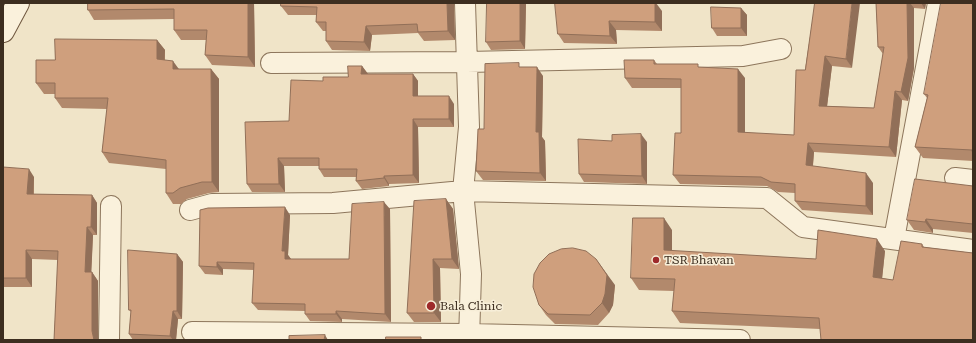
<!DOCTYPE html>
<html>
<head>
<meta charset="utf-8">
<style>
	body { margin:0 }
	#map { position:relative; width:976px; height:343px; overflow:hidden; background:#f0e4c8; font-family:"Roboto Serif",serif }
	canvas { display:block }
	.frame { position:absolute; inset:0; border:4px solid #3d2e20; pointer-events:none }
</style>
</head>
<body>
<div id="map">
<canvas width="976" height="343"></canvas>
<div class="frame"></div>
</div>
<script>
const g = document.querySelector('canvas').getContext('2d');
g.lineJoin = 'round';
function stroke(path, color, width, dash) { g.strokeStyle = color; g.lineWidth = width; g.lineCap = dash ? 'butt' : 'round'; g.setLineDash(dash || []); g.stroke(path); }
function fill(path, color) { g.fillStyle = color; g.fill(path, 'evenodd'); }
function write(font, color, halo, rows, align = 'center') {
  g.font = font + ' "Roboto Serif",serif'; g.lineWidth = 3; g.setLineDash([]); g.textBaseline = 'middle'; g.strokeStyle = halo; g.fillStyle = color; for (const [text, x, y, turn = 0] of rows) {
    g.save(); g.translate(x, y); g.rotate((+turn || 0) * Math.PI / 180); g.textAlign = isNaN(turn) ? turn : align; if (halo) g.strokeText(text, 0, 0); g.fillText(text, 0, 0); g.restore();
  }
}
const street = new Path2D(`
	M465,3l4,124 -6,64 8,83 -2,66
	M271,63l196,-1 276,-6 38,-7
	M955,178l18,2
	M190,210l22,-6 121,-1 130,-12 304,7 36,29 170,23
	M894,239l44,-236
	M192,332l277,2 271,6
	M109,340l2,-134`);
const secondary = new Path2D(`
	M3,31l15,-28`);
const wall = new Path2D(`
	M88,3h166l1,64 -43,-2 -7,-10 1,-15h-25l-7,-10v-11l-80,1 -6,-10z
	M454,3l1,37 -31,1 -6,-8 -46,2 -2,16 -38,-1 -6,-9v-10h-3l-7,-9 1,-7h-29l-7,-9z
	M526,3l-1,46 -34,1 -5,-8z
	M555,3l107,8v20l-46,-1 1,14 -53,-1 -6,-9z
	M815,3l37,65 -20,-2 -5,40 47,2 9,-54 -5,-7 -2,-44h50l-1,6 -11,-1v60l-6,33 -6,-1 -6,57 -82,-5 -1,14 60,17v32l-71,-5 -7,-9v-8l-17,-1 -11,-6 -87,-2 -7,-9 8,-42v-45h-49l-7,-10 29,-18 3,4 43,3 45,11v55l49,2 11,-65z
	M973,3v158l-50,-3 -8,-11 12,-49 -3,-4z
	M741,8l6,7v21h-30l-5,-8z
	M157,40l8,10v10l14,9h32l8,10v113l-10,1 -22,6 -6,5h-8l-7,-11v-24l-57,-6 -7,-11 5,-43 -45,-1 -7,-10v-4h-11l-8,-11 19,-23z
	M362,66l6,8h45l5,7v15l36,8v23h-36l1,56 -30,1v2l-27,3 -6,-8v-4h-32l-5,-8v-3h-35l1,26h-33l-5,-8 42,-63 34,-40 25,-4z
	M522,67l21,9 -1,61 3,4 1,40 -63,-1 -7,-9 8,-42z
	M612,141l35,1v42l-63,-2 -5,-8z
	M3,167l31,10v17l58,1 5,8v32h-4l-2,37h1l6,9v59h-44l4,-80 -26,-1v28h-29z
	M973,186v47l-40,-4v4l-19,-3 -7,-10z
	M446,199l7,10 6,60 -19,-1 1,54h-27l-7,-9z
	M390,209l1,113 -49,-3v3l-32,-1 -5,-7v-3l-47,-1 -6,-7 2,-33 -31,-1v6l-18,-1 -6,-8 91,-51 -2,40 3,4h58z
	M672,230v21l144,8 69,-8 -3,27 11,2 29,-36 2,3 49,6 -153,76 -140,-6 -8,-12 2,-20 -35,-1 -8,-12z
	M177,254l6,8 -1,57h-4l-2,21h-43l-4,-6 2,-22 -2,-2z
	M615,285l-2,20 -4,8 -11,12 -43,-1 -9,-9 -7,-10z`);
const shadedWall = new Path2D(`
	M248,3h6l1,64 -7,-10z
	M447,3h7l1,37 -7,-9z
	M520,3h6l-1,46 -5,-8z
	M655,3h1l6,8v20l-7,-9z
	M852,3h8l-8,65 -6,-9z
	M907,3h3l4,5v60l-6,33 -7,-9z
	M921,3h5l-1,6z
	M741,8l6,7v21l-6,-8z
	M609,21l7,9 1,14 -7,-8z
	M366,26l6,9 -2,16 -6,-9z
	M157,40l8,10 -1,20 -7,-11z
	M825,56l7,10 -6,49 -7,-9z
	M173,61l8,11 -8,-3z
	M362,66l6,8h-7z
	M537,67l6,9 -1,61 3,4 1,40 -6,-8 -4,-41z
	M211,69l8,10v113l-7,-10z
	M738,69l7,9v64l-7,-10z
	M413,74l5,7v23l-5,-8z
	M895,91l7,9 -6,57 -7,-10z
	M449,96l5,8v23l-5,-8z
	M413,119l5,8 1,56 -6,-8z
	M641,134l6,8v42l-5,-8z
	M808,143l6,9 -2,23 -6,-10z
	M278,158l6,8 1,26 -6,-8z
	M29,169l5,8 -1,25 -6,-8z
	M866,173l7,10v32l-7,-9z
	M384,176l5,8v2l-5,-8z
	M92,195l5,8v32l-6,-8z
	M446,199l7,10 6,60 -7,-10z
	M384,202l6,7 1,113 -6,-8z
	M285,207l5,8 -2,40 3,4h-6l-3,-8z
	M664,218l8,12v32l-8,-12z
	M926,219l7,10v4l-8,-11z
	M87,227l6,8 -2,45 -6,-8z
	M877,239l8,12 -4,38 -8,-12z
	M26,250l6,9v28l-6,-9z
	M177,254l6,8 -1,57 -5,-8z
	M433,259l7,9 1,54 -7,-9z
	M596,259l19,26 -2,20 -4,8 -7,-10z
	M217,262l6,7v6l-6,-8z
	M92,272l6,9v59h-4l-2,-9z
	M173,311l5,8 -2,21h-3l-3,-4z
	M336,311l6,8v3l-6,-8z
	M325,335l3,5h-4z`);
const building = new Path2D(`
	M88,3h160v54l-43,-2 2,-25h-33v-21l-86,1z
	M281,3h166l1,28 -30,1 -1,-8 -51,2 -2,16 -38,-1v-19h-10l1,-15 -36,-1z
	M487,3h33v38l-34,1z
	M555,3h100v19l-46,-1 1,15 -52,-2z
	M815,3h37l-6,56 -21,-3 -6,50 55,2 10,-61h-6l-2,-44h31l1,55 -7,34 -6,-1 -6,56 -81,-4 -2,22 60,8v33l-71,-5v-17l-24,-2 -10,-5 -88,-2 2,-42h6v-54l-56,-1 -1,-18h30v4h44v3l40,2v63l56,3 2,-65h9z
	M941,3h32v152l-1,-5 -57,-3 13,-52 -4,-1z
	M711,7l30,1v20h-29z
	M55,39l102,1v19l16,2v8h38l1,113h-10l-22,6 -7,5h-7v-33l-64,-8 6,-54h-53v-15h-19v-23h19z
	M519,63v4h18l-1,65h3l1,41 -64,-2 2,-42h6l1,-65z
	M348,66h14l-1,8h52v22h36v23h-36v56l-29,1v2l-28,3 1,-12h-38v-11h-41l1,26h-32l-2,-62 44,-1 2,-41 32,1v-4h25z
	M641,134l1,42 -63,-2 -1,-35 34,2v-6z
	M3,167l26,2 -2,25 65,1 -1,32h-4l-2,45h7v59l2,9h-40l4,-89 -32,-1v28h-23z
	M915,179l58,7v38l-47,-5 -1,3 -18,-2z
	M446,199l6,60h-19l1,54h-27l7,-112z
	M384,202l1,112 -49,-3v3h-31v-10l-53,-1 2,-40 -37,-1v5l-18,-1 1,-56 8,-2 77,-1 -3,44h3v8h64l3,-55z
	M633,218h31v32l152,9 2,-29 59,9 -4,38 20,3 8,-39 21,3v3l51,6v87h-152l-2,-22 -147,-7 3,-32 -44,-1z
	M573,248l13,3 10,8 11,16 -2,19 -3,9 -12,12 -42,-1 -9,-9 -6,-18 1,-13 6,-11 9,-9 12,-5z
	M128,250l49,4v57h-4l-3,25 -41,-2 2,-24h-2z
	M325,335l-1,5h-35v-4z
	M386,337h35v3h-35z`);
const markers = [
	[656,260,4,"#9e2a2b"],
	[431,306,5,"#9e2a2b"]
];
const poiNames = [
	["TSR Bhavan",664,260],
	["Bala Clinic",440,306]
];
stroke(street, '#8d765c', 22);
stroke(secondary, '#6f573f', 24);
stroke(street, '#faf1dc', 20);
stroke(secondary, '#faf1dc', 22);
fill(wall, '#b2896c');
fill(shadedWall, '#916f58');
fill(building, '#cf9f7d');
stroke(building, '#916f58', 1);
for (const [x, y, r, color] of markers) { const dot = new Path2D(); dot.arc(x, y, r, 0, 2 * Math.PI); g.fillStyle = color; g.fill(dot); stroke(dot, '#f7eed8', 1.5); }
write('12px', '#3d2e20', '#f7eed8', poiNames, 'left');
</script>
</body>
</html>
